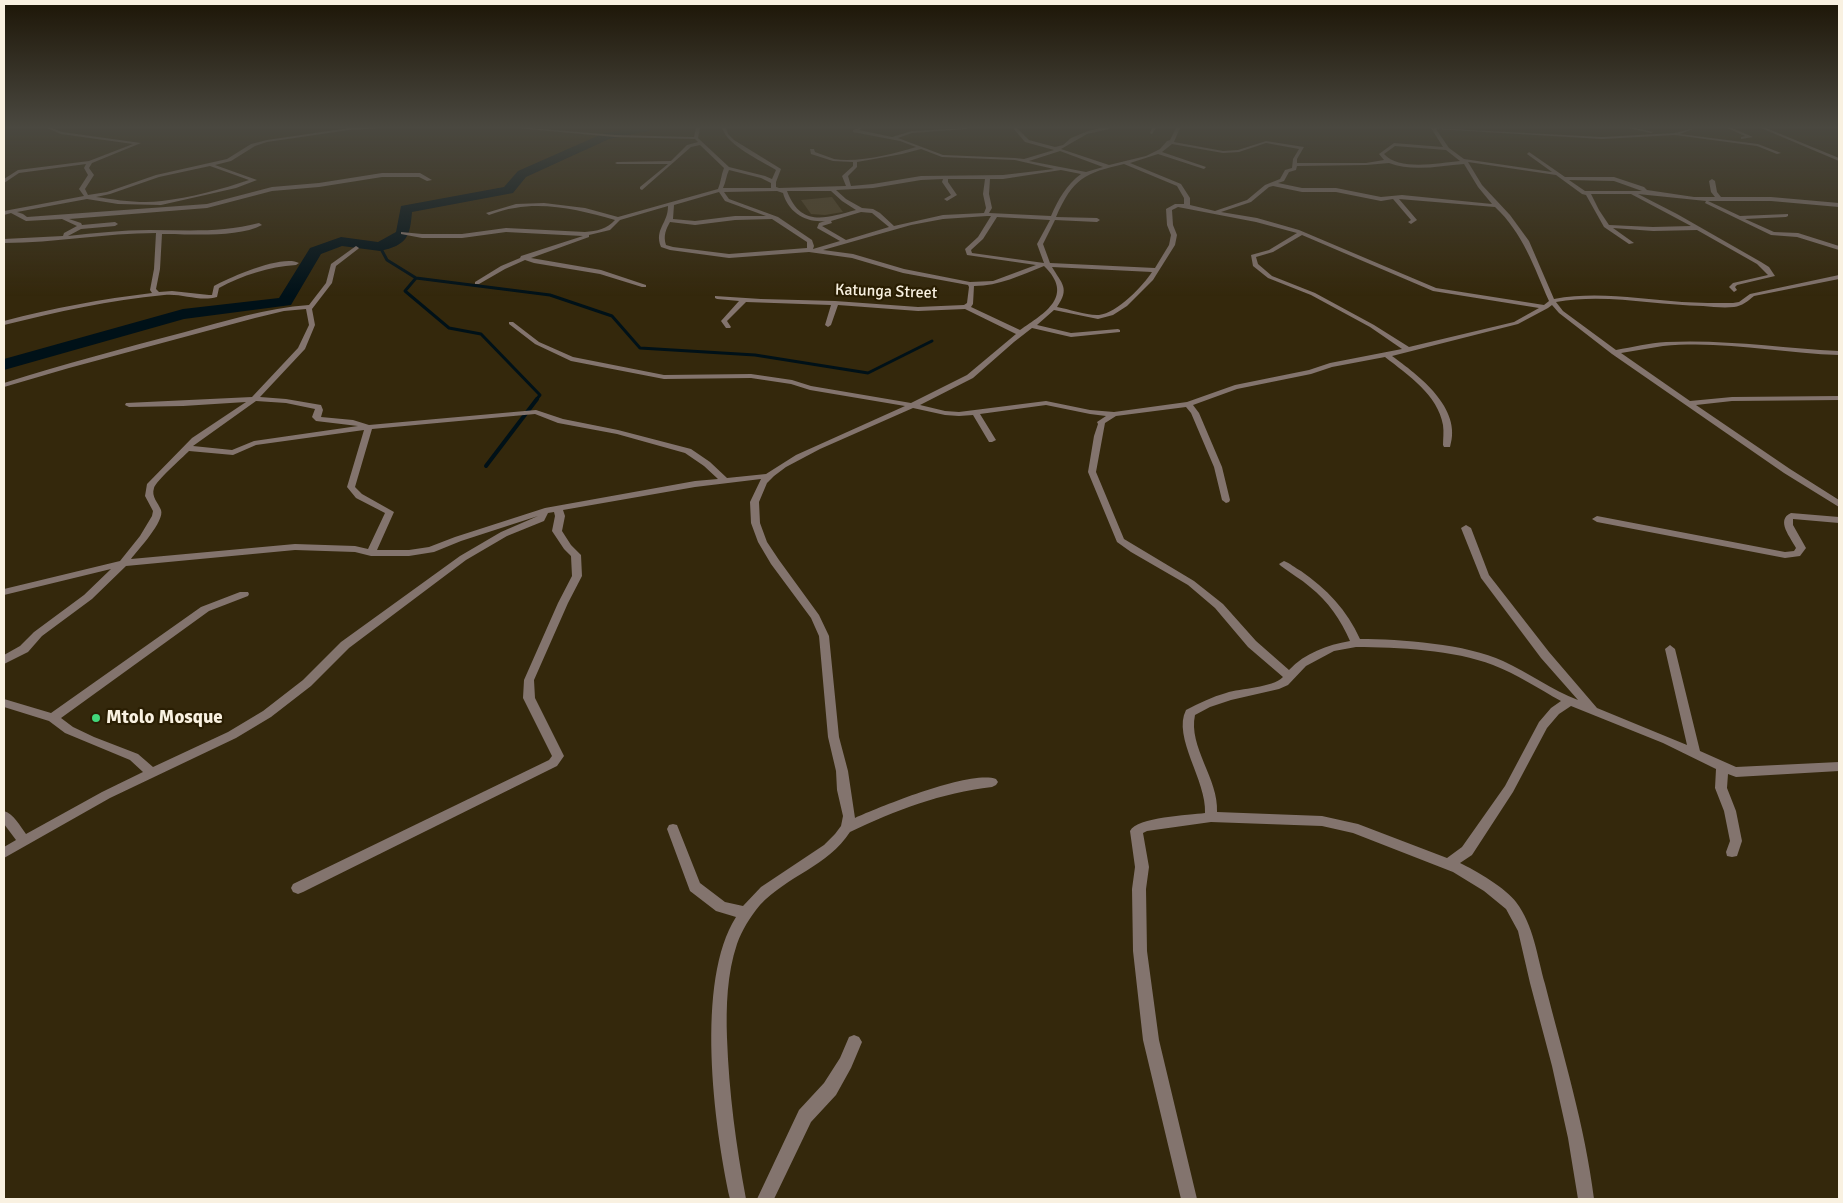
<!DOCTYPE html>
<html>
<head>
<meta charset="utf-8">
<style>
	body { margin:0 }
	#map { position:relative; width:1843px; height:1203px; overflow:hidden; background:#34280c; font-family:Signika,sans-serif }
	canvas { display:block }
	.frame { position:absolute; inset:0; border:5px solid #f9f1e1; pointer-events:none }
</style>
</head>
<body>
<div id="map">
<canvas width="1843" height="1203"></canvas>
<div class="frame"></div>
</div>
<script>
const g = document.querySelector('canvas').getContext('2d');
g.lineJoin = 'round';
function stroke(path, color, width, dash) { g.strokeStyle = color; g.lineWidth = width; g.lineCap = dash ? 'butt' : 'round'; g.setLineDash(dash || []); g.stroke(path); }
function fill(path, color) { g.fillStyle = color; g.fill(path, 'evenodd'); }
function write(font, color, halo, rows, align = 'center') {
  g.font = font + ' Signika,sans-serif'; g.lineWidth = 4.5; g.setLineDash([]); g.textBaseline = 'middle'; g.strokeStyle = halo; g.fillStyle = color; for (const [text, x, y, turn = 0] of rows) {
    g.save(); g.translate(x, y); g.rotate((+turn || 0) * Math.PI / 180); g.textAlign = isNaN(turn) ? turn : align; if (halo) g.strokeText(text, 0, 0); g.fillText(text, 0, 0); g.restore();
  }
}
const streamFar1 = new Path2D(`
	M380,247l7,13 29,18 134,17 62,21 28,32 115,7 113,18 64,-32
	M416,278l-11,13 44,37 32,6 59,61 -4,5`);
const stream = new Path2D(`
	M486,466l51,-67`);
const river = new Path2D(`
	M633,128h21l-6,3 -39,8 -83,38 -13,16 -101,19c-2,25 -5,33 -32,39l-38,-5 -21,8 -30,51 -107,14 -180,51v-11l179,-50 96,-11 31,-50 31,-11 37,5 18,-10 5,-26 103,-19 14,-16 84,-37z`);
const building = new Path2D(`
	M832,197l11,15 -18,3 -14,-1 -10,-14z`);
const street = new Path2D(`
	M47,128h5l10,4 79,11 -49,20 -3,5 5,7 -9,14 3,6 19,-3 49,-17 71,-16 24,-15 16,-4 82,-12h33l-33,2 -82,12 -12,4 -24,15 -16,4 42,15 -21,8 -75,17 -43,-1 -31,-5 -70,13 6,2 4,3 180,-13 65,-17 47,-4 63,-10h38l12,7 -5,1 -8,-4h-37l-63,10 -47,4 -65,17 -138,11 12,4 1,2 33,-3 3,2 -3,2 -34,3 -13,7c27,-3 54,-6 81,-6 37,0 73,3 110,-7l3,2c-24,13 -73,9 -100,9l-2,35 -4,20 3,3 13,-1 37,4h3l2,-9c16,-9 69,-32 85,-23l-3,2c-28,2 -53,10 -77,23l-2,9c-18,5 -35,-4 -53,-2 -54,5 -107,17 -160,30v-4c49,-13 98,-22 148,-28l-2,-3 4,-21 2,-36c-51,0 -101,10 -152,10v-4l59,-3 1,-3 13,-7 -15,-7 -36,2 -15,-8 -7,2v-4l80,-15 -5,-7 9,-14 -4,-7 2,-4 -67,9 -15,10v-4l14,-9 71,-9 44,-17 -72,-10zM210,166l39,14c-26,9 -60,18 -87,21 -21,3 -45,-1 -66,-4l14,-3 49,-17z
	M517,128h12l86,7 79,2 2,-9h4l-2,10 31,29 36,9 7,3 4,-9c-16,-10 -48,-24 -54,-42h4l2,6 6,6 47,29 -5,13v5l3,1 67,-2 -4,-10 11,-10v-4l-20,-1 -22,-7 -1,-5h4l1,3c6,2 13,5 19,7 24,4 59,-5 82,-12l-16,-6 -47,-9v-2l5,-2h4l-3,2 33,7 20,-6 56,-3 -2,1 -54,4 -14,5 45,17 72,3 9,1 30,-9 -29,-8 -12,-14h4l12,12 26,7 8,-2 8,-7 17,-7 12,-3h9v1l-22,5 -26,15 48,16 37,-9 14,-7 7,-8 3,-1 6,-12h4l-6,14 49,9 15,-1 28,-9 38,6 -7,12v4h69l18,-3 -5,-6 15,-11 49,4 -12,-19 171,9 73,-4 20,-5 -15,6 78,10 23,9 -4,1 -20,-8 -82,-11 -73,4 -166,-10 13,19 15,11 88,13 -25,-18 2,-2 36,25h49l30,10 3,3 47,7h21l-4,-5 -2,-11 3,-2 3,2 2,11 4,5h50l68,6v4l-68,-6h-63l32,15 48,-2v2l-2,1 -41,2 29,13 24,1 41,13v4l-42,-13 -26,-2 -66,-32 1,-2 -68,-7 39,20 84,48 8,5 6,9 -38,9 -2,2 2,3 -3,2 -5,-5 4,-4 35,-8 -11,-11 -60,-34 -44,1 -40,-3 21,15 -5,1 -25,-17 -18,-32 -4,-1 -26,-19 -88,-13 14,23 28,30 19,26 25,58c43,-8 85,0 128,3 17,1 34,1 51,1l6,-1 11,-8 89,-19v4l-85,17c-6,5 -12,10 -20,11 -10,1 -21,0 -31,-1 -49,-1 -98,-13 -147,-4l7,9 53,39c17,-3 33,-7 50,-8 58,-3 115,6 173,9v4c-58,-2 -118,-15 -176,-9 -14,2 -28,5 -42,7l69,48 42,-4 107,-1v4l-107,1 -36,4 94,64 49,31v7l-55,-34 -172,-119 -53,-41 -7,-8 -4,3 -30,16 -126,32c26,19 71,52 58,91h-6l-1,-2c0,-6 1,-13 0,-20 -5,-30 -35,-50 -58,-68l-53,10 -21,7 -74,15 -44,16 6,8 23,54 8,33 -1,2 -3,1 -4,-3 -8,-33 -23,-54 -5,-6 -70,9 -11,7 -9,49 28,67 70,42 29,23 33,37 33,29c16,-17 38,-25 61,-29 -9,-21 -22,-40 -40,-54 -9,-8 -20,-14 -29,-21l-2,-2 5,-3c6,2 11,7 17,10 26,18 46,39 59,68 40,0 107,5 143,22 26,12 49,29 75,39l-37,-42 -60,-80 -20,-50 5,-3 5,3 18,47 60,77 48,56 90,37 -22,-96 5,-4 5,4 25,102 36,16 103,-5v9l-103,6 -8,-3 -1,14 9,23 6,30 -5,15 -5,1 -5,-1 -1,-4 4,-11 -6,-30 -9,-23 1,-19 -53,-26 -92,-37 -12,8 -12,14 -34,64 -41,63 -12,8c15,7 47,26 56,39 18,24 21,54 29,82 18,71 40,142 49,215h-16l-10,-61 -16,-72 -22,-83 -12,-52 -12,-22 -22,-18 -31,-19 -100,-39 -31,-7 -111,-4 -64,9 -4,2 6,34 -3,22 1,62 12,89 38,159h-16l-38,-159 -10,-89 -1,-62 3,-22 -5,-36c7,-14 59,-16 75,-18 2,-32 -33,-76 -19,-103 13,-7 26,-13 40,-17 15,-5 46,-5 57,-16l-35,-30 -33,-39 -27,-23 -57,-33 -14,-10 -29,-70 6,-36 4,-12 -1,-2 9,-6 -16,-2 -44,-9 -66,9 16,26 -4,2h-3l-16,-27 -14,1 -14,-1 -32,-7 -93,41 -34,18 -12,9 -7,7 -8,19 1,21 7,19 12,18 40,55 10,21 10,101 9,34 7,47c27,-12 115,-48 141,-39l2,3 -2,3 -4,2c-51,6 -96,23 -142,45 -22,34 -63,44 -90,73 -10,12 -18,25 -23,39 -10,30 -11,62 -10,94 2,55 9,107 19,161h-16c-16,-73 -35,-218 6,-282l-20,-6 -26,-20 -23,-62 2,-4 4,-1 4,1 23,58 25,19 18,4 18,-19 63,-42 11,-11 6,-8 2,-10 -6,-26 -1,-19 -8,-34 -9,-101 -8,-18 -40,-54 -13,-22 -7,-19 -1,-21 11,-23 -66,8 -132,23 2,6 -3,15 9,14 10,10 1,21 -14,27 -34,77 1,18 29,58 -7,10 -254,126 -5,2 -5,-2 -2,-4 2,-4 256,-124 3,-4 -29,-58 1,-18 34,-77 14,-27 -1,-20 -7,-7 -12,-18 3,-15 -1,-4 -6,1 -4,8 -37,15 -41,24 -117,88 -38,38 -40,31 -35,21 -126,60 -106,60v-11l12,-7 -12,-16v-13c10,3 16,15 22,23l76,-42 41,-20 -13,-12 -65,-27 -16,-12 -45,-14v-8l47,14 150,-106 39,-15h8l1,2 -1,2 -39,15 -148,107 12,9 21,10 44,17 15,13 75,-35 35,-21 40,-31 38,-38 119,-86 41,-24 37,-16 -77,25 -27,11 -25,4h-38l-16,-4 -60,-2 -169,16 -34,33 -50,37 -14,16 -24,12v-9l16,-9 14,-14 50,-37 27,-26 -107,26v-6l116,-28 20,-25 12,-20 1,-5 -8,-15 2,-12 45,-46 54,-36 -63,4 -54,1 -4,-2 1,-2 126,-6 46,-49 11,-23 -3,-16 -22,2 -29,7 -186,50 -65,19v-4c60,-19 120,-35 181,-51 41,-11 81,-24 124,-27l17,-22 5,-19 25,-18 3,2 -1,1 -22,17 -4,17 -20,26 3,16 -10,24 -45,48 26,2 35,6 2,5 -2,7 32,3 16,5 167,-15 27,9 55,11 73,19 19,13 17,16 39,-4 30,-19 109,-49 -95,-16 -19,-6 -40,-6 -87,1 -93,-18 -36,-17 -26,-20v-2h4l26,20 34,15 91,18 87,-1 41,6 19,6 100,17 56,-28 49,-41 -51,-25 -47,2 -80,-6 -7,20 -3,2 -3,-2 6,-20 -85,-3 -19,19 4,6 -1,1h-4l-5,-7 18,-20 -22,-2 -2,-1v-2l46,3 74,2 83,6 46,-2 3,-2 2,-16 -1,-2 -65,-12 -51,-15 -43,-6 -80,6 -59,-8 -9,-3c-7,-18 7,-23 7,-41l-48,14 -10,10 -21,5v2l-58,21 70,12 45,15v2h-4l-42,-13 -66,-11 -9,-3 -20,9 -26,15h-4v-2l26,-16 19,-8 1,-2 62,-20 -77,-4 -44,6h-40l-21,-4v-2l21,2h40l44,-6 79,4c12,-1 22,-3 30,-12 -32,-9 -67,-18 -100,-12 -9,1 -17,4 -26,7l-3,-2 30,-9 28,-1 41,5 33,9 100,-28c3,-7 3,-14 6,-21l-24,-23 -9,2 -49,43 -2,-1v-2l28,-23h-51l-2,-1 2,-1 54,-1 16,-16 11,-3 -3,-3 -80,-2zM1266,143l33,6 -6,10 -1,9 -7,2 -5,9 -15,6 -18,15 -32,11 -25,-6v-7l-9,-14 -51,-21 28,-9 46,15 2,-2 -44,-15 10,-8 51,9 16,-1zM1395,146l51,4 14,11c-21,2 -61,10 -76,-7zM921,149l21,8 73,3 39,9 -51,6 -82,1 -48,8 -22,2 -3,-10 9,-9v-5l45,-8zM1060,151l43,16 -17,5 -57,-11zM1389,163c23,9 51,3 75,1l14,23 14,17 -90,-9 -21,2 -45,-9h-34l-24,-5 6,-2 5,-9 7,-2 1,-4 69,-1zM1124,164l53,22 7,12v6h-9l-9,5 1,16 4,10 -2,10 -14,23 -105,-5 -7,-19 12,-24 42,2 3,-2 -3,-2 -41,-1c17,-39 29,-44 68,-53zM729,170l32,8 10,5v5h-48c3,-6 3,-12 6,-18zM1061,170l20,4c-15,11 -23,26 -30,42l-62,-3 3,-5 -3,-14 1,-15h13zM943,179l-1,3 9,13 -7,4 3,2 10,-6 -9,-13v-3h37l-2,15 3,14 -2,5 -41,2 -49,11 -14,-13 -7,-4 -11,-1 -16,-9 -10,-9 37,-2 48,-8zM1569,180l45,1 28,10h-57zM1273,186l29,6h34l45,9 12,-2 18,21 -3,2 3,2 6,-4 -18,-21 96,8c28,26 39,60 54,94l-5,4 -108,-17 -137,-58 -42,-12 -36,-6 30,-10 18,-15zM777,191l6,2c5,19 23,30 42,28l-6,2 -2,5 23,13 -27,8 1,-3 -2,-6 -34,-23 -49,-18 -5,-7zM787,191h44l11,10 14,9c-30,8 -55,18 -69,-19zM719,192l6,9 41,15h-31l-40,5 -22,-2 1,-14zM1591,194h40l60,32 -38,1 -44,-2 -10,-15zM1178,207l78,15 41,11 -28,17 -18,5 2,11 15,12 43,17 59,32 32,22 -72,14 -21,7 -74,15 -48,17 -73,10 -24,-2 -44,-9 -87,11 -14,-1 -25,-6 53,-27 41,-36 18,-14 39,9 49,-5v-2l-2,-1 -47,4 -34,-8 17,-15 44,9 15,-4 14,-9 26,-26 22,-35 2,-10 -4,-10 -1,-15zM861,212l11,1 17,14 -43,13 -24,-14 10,-3 -1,-2zM987,216h4l-13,21 -13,12 2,6 69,10 -43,16 -23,1 -66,-13 -51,-15 -30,-4 88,-25 32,-6zM997,217l53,3 -13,24 7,19 -72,-10 -1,-3 12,-11zM772,219l35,23v6l-78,6 -56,-7 -7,-2c-3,-9 0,-16 4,-23l25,3 40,-5zM1302,235l131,56 106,17 -25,14 -105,25 -35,-22 -59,-32 -43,-17 -14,-12 -2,-7 17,-5zM1044,266c31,30 1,47 -24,64l-49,-23 2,-3 1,-18c25,0 47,-11 70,-20zM1052,267l100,5c-9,14 -35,41 -53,43 -11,1 -30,-6 -42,-8 13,-19 5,-23 -5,-40zM256,401l30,2 29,6 -3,8 4,4 42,5 -104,15 -22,9 -39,-4zM535,414l23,9 59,11 68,19 19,13 14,13 -23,2 -150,27 -90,29 -26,10 -20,3h-32l17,-38 -32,-18 -7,-7 17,-58zM364,430l-17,57 9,11 29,15 -17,36 -13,-3 -60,-2 -164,15c7,-9 34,-38 30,-49 -3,-8 -10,-13 -7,-22 2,-7 28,-30 35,-37l44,4 23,-10zM1356,647c42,0 98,3 137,18 24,9 46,24 68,36l-10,7 -12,14 -34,64 -43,61 -15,11 -89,-34 -36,-8 -105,-4c2,-33 -29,-65 -22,-97l15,-8 21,-7 48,-11 9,-4 18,-19 28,-15z
	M1152,128h4l-4,6 -2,-1z
	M1629,128h6l18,4 -2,1z
	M1727,128h5l21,9 -12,2v-2l4,-1z
	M1761,128h5l73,30v3z
	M1791,513l48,4v6l-46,-4v6l13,23 -6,8 -15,2 -188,-36 -5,-3 5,-3 188,36 9,-1 2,-3c-5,-10 -21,-28 -5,-35z
	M854,1035l5,2 3,5 -11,26 -15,27 -25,27 -37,77h-17l42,-89 25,-27 16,-25 9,-21z`);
const markers = [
	[96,718,5,"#42d77b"]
];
const farStreetnames = [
	["Katunga Street",886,292,2]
];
const poiNames = [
	["Mtolo Mosque",106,718]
];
stroke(streamFar1, '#001118', 3);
stroke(stream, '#001118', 4);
fill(river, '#001118');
fill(building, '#4f4226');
fill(street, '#83746e');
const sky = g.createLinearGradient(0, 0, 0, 296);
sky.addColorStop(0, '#1d1607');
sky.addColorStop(0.43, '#4a4840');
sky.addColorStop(1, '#4a484000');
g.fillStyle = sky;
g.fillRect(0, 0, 1843, 296);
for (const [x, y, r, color] of markers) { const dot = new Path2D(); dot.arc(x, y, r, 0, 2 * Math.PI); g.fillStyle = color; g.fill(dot); stroke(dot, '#2a1e03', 2); }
write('16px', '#f9f1e1', '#2a1e03', farStreetnames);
write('bold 19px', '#f9f1e1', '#2a1e03', poiNames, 'left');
</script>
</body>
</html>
